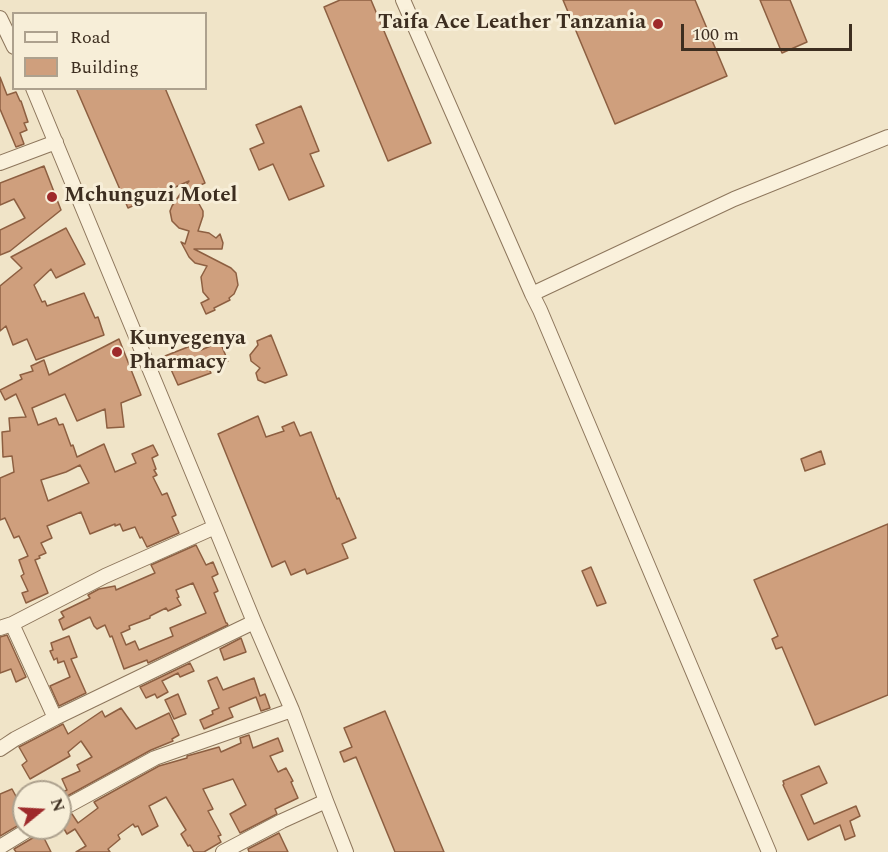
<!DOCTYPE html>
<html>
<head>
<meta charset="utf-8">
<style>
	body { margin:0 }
	#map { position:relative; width:888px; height:852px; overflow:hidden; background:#f0e4c8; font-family:Spectral,serif }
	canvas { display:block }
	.legend { position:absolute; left:12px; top:12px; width:195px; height:78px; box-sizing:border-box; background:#f7eed8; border:2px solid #ada18e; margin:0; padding:8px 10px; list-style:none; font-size:18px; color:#3d2e20 }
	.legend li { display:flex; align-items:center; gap:12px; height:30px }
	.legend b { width:30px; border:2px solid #ada18e }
	.north { position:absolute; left:12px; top:780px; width:60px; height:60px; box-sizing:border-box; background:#f7eed8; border:2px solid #ada18e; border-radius:50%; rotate:72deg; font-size:16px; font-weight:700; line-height:24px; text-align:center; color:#3d2e20 }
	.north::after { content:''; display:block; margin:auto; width:21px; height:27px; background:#9e2a2b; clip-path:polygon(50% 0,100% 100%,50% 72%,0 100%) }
	.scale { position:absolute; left:681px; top:24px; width:171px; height:27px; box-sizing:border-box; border:3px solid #3d2e20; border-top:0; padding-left:8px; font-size:18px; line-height:21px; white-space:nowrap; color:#3d2e20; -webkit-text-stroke:4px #f7eed8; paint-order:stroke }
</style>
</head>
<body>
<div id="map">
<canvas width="888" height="852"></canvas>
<ul class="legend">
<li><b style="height:8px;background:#faf1dc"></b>Road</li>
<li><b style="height:16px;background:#cf9f7d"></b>Building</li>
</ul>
<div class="north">N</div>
<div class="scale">100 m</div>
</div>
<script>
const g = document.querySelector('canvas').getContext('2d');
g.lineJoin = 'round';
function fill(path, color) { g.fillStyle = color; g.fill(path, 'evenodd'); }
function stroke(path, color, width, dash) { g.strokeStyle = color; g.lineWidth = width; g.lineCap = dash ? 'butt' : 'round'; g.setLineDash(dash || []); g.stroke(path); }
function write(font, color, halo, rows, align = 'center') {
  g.font = font + ' Spectral,serif'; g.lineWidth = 6; g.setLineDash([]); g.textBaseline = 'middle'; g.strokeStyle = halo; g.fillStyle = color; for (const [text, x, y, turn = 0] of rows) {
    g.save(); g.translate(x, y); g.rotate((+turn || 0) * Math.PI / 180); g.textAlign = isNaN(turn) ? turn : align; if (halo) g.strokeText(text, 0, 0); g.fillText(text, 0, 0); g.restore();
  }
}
const building = new Path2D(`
	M340,0h31l60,143 -43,18 -64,-154z
	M563,0h132l32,76 -112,48z
	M760,0h30l17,42 -25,11z
	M0,77l7,18 9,-3 4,9h1l7,21 -4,1 3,7 -7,3 4,11 -8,3 -16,-38z
	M76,88h89l40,95 -20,9 13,10 5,9v5l-5,15 11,2 7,5 4,-4 3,9 -1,6h-28l37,19 5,5 2,12 -4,9 -5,4 1,2 -16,8 1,2 -9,4 -5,-11 8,-4 -6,-7 -2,-15 6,-11 -12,-3 -6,-6 -8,-15 4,2 4,-13 -10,-3 -7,-7 -2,-10 2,-5 17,-25 -61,27z
	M301,106l18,45 -9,3 14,32 -35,14 -16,-36 -14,6 -9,-21 14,-6 -8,-18z
	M44,166l17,44 -51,41 -10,4v-25l25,-12 -11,-19 -14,6v-22z
	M66,228l19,36 -29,14 -5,-9 -17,16 8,17 3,-1 2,5 37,-13 11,25 3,-1 6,18 -68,25 -9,-21 -14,6 -7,-19 -6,5v-45l22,-18 -11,-11z
	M271,335l16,40 -22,8 -7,-3 -2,-7 4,-5 -9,-7 -1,-6 8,-10 -1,-4z
	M119,339l22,56 -20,8 3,24 -17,1 -2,-19 -28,12 -12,-27 -33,14 6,17 18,-7 3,7 4,-1 8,22 2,-1 4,12 27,-13 11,28 21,-9 -4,-9 21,-9 5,10 -6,3 4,11 -2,1 3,5 -4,2 9,18 5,-2 9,22 -4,2 7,16 -32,14 -5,-10 -2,1 -5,-11 -12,4 -3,-7 -5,2v-2l-25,10 -9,-22 -34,14 5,12 -11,5 5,10 -7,3 1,2 -5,2 13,33 -22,10 -4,-10 6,-2 -7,-15 3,-2 -5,-14 9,-4 -9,-20 -5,2 -9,-20 -5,2v-42l14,-6 -2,-16 -9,1 -1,-25 8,-1 -1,-13 17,-1 -10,-23 -11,6 -5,-10 22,-11 -2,-4 13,-4 -2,-5 13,-6 5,15zM80,465l9,18 -41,18 -7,-21 25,-8z
	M220,342l8,19 -19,8 2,4 -33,12 -13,-29 33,-13 3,7z
	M258,416l8,21 18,-6 -2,-4 12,-5 6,14 11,-4 26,67 2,-1 17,40 -14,6 6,14 -41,16 -2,-5 -14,6 -6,-14 -13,6 -54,-133z
	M821,451l4,13 -20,7 -4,-12z
	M888,524v171l-73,30 -33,-78 -6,2 -4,-10 6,-3 -24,-56z
	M196,545l10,20 7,-3 5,12 -6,3 6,14 -4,2 12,30h1l1,2 -80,38 -1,-3 -23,9 -12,-33 -2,1 -5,-12 -8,4 -3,-3 -4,-9 -27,13 -4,-10 5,-3 -3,-5 29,-14 -2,-3 11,-6 16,-3 1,4 39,-17 -4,-8zM193,583l13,30 -36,15 3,8 -34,14 -4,-9 -9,4 -5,-12 9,-4 -1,-3 21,-8v-2l16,-8 2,3 13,-6 -4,-7 2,-1 -3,-7z
	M591,567l15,36 -9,3 -15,-35z
	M7,635l19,42 -10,5 -5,-13 -11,4v-36z
	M69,636l8,21 -6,2 15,34 -27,13 -9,-20 20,-9 -6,-16 -6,2 -1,-5 -3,2 -4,-9 3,-1 -2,-7z
	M241,638l5,14 -22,8 -4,-11z
	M190,663l4,8 -14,6 -2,-4 -16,8 6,11 -11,6 -2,-4 -9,4 -6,-11z
	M217,677l6,13 31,-12 6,18 5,-2 5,14 -9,3 -5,-14 -27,11 4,9 -29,12 -4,-9 13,-6 -1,-3 7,-3 -11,-27z
	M178,694l8,20 -12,5 -9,-19z
	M121,708l15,21 33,-16 10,22 -7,4 1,2 -22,9 -91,50v-7l7,-3 -5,-11 18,-8 -3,-6 15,-8 -11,-16 -13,11 2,4 -40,23 -8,-14 5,-4 -8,-14 44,-23 5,10 34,-23 3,6z
	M385,711l59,141h-49l-39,-95 -12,5 -4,-10 12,-5 -8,-19z
	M249,735l4,13 25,-10 5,13 -13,5 8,16 8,-4 7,13 -2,1 7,16 -23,11 2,5 -37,19 -10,-19 16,-9 -13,-26 -30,10 10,20 -5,2 13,24 -3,1 3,6 -17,10h-10l-4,-7 -2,1 -7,-12 5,-4 -20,-33 -17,9 9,20 -16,9 -4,-9 -3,1 -2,-3 -15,11 2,4 -12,10 2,3h-34l10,-6 -11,-17 -8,5 -7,-12v-3l12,-5 6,9 20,-15 -4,-6 65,-36 28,-8v-2l32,-9 2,5 20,-9 -1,-5z
	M819,766l8,17 -26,12 13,29 42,-18 4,10 -10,5 5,15 -10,4 -5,-15 -32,15 -25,-55 1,-1 -1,-3z
	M12,789l6,11 6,-3v25l-24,14v-42z
	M40,830l11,22h-35l-2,-3 22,-13z
	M279,833l9,19h-39l-1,-3z`);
const minor = new Path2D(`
	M403,0l129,294 8,16 229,542
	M0,18l14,29
	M33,88l182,439 39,95 38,88 34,91 20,51
	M0,163l56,-21
	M532,294l202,-95 154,-62
	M12,624l43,94
	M0,628l12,-4 93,-48 110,-49
	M0,749l15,-10 40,-21 199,-96
	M60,810l95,-52 137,-48
	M0,847l31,-19
	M223,852l59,-31 44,-20`);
const markers = [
	[658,24,6,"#9e2a2b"],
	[52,197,6,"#9e2a2b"],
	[117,352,6,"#9e2a2b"]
];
const poiNames = [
	["Taifa Ace Leather Tanzania",646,24,"right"],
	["Mchunguzi Motel",64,197],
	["Kunyegenya",129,340],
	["Pharmacy",129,364]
];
fill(building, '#cf9f7d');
stroke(building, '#8d5f41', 1.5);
stroke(minor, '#8d765c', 16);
stroke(minor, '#faf1dc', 14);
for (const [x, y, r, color] of markers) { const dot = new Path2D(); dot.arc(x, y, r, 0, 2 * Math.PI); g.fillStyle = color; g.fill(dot); stroke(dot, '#f7eed8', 2); }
write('bold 21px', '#3d2e20', '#f7eed8', poiNames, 'left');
</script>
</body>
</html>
